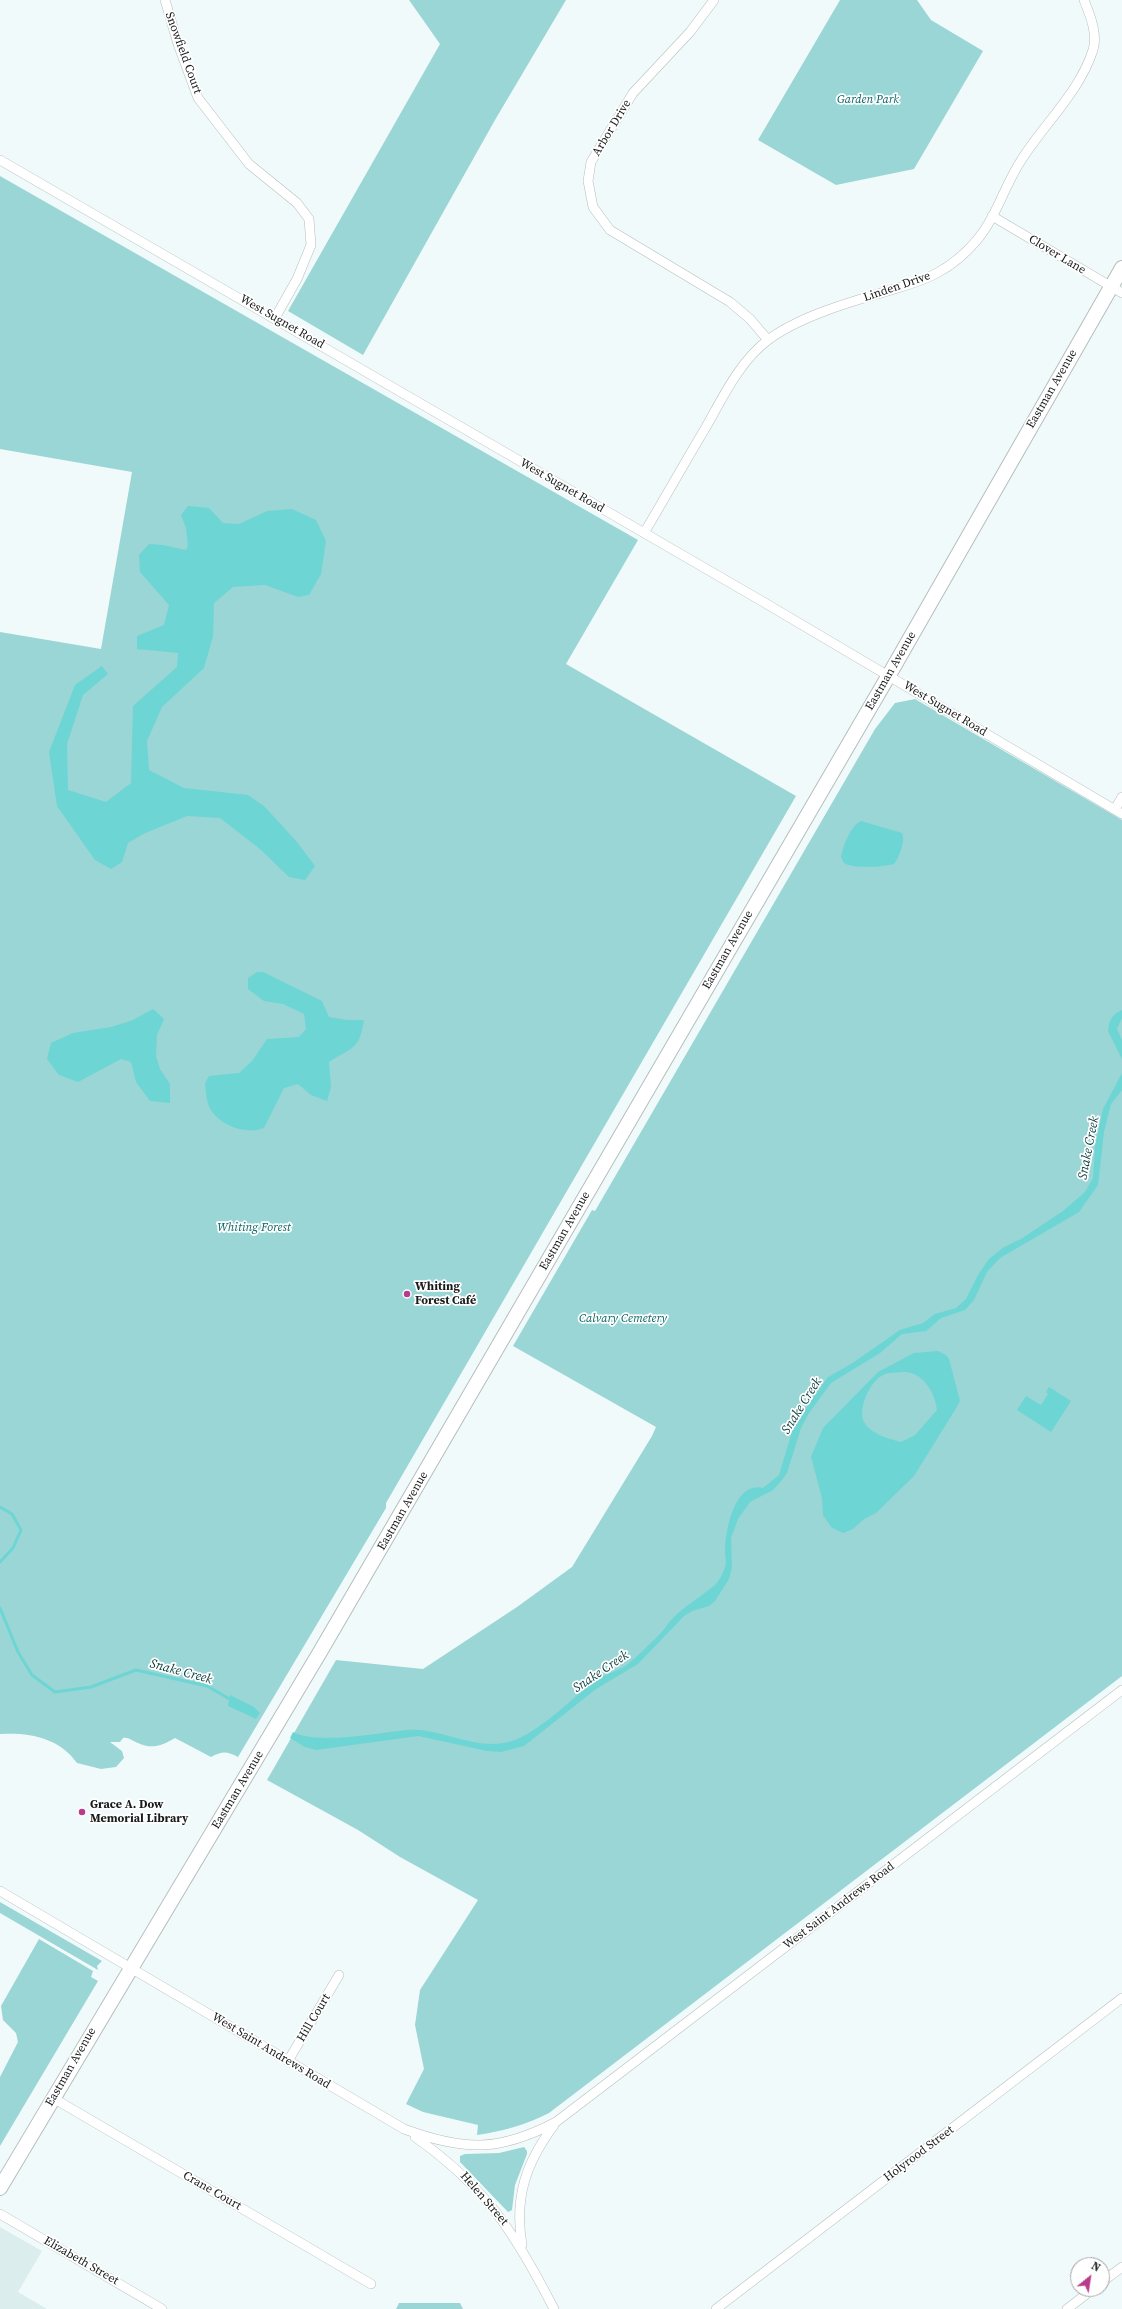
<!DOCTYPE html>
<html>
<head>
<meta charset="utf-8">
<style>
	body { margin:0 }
	#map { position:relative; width:1122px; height:2309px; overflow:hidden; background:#f1fafa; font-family:"Source Serif 4",serif }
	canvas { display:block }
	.north { position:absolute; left:1070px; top:2257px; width:40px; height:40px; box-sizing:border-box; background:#fff; border:1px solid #a3a4a3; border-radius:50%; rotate:30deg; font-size:11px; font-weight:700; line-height:16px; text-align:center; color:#181b1a }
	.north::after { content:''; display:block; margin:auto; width:14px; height:18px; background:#b83c8c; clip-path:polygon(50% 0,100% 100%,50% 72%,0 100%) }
</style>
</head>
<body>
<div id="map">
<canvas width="1122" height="2309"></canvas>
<div class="north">N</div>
</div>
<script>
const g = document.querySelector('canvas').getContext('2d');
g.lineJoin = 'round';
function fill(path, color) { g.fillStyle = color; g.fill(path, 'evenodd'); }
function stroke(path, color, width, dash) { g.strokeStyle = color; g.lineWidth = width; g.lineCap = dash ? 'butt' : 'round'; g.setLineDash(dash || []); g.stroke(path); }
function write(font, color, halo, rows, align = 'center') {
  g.font = font + ' "Source Serif 4",serif'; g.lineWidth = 3.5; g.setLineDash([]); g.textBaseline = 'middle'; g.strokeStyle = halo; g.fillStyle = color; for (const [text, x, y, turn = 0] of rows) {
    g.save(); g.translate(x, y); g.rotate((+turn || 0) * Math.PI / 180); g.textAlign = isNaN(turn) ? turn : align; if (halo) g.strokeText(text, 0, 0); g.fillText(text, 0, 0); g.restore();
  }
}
const built = new Path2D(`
	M0,2227l42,24 -24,41 29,17h-47z`);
const green = new Path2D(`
	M409,0h157l-71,120 -132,235 -75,-44 152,-267z
	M840,0h77l14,20 52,31 -69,118 -78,16 -78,-45z
	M0,176l638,364 -72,124 230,132 -410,707v5l-148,249c-11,-6 -16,-6 -27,0l-36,-19c-12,7 -23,12 -37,5 -6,-2 -9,-6 -15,-5l-3,4h-10l12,9 2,7 -8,9 -15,2 -24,-6c-17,-25 -48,-31 -77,-29v-1102l101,17 31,-177 -132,-23z
	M915,699l207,121v856l-573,437c-24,12 -45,18 -72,22l1,-10 -55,-13 -17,-8 18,-35 -9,-44 5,-35 58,-90 -78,-43 -42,-27 -91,-50 69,-120 87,9 94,-62 55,-40 80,-131 4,-9 -143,-81 79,-136 3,1 280,-482 20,-26z
	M0,1902l102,59 -5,5 1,4 -98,-57z
	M39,1939l54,32 -2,6 7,4 -98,165v-69l18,-35 -2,-9 -13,-13 -2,-14z
	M524,2147l3,4v3l-12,31 -3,25 -4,2 -48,-50v-6l5,-2 34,-1z
	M399,2303h61l3,6h-67z`);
const water = new Path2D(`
	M188,506l21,2 14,15 16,1 28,-13 25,-2 24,11 10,21 -5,33 -12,21 -11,2 -33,-12 -32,2 -19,16 -1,33 -9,32 -42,39 -15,34 2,29 35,18 64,7 16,11 33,36 18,24 -10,14 -16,-3 -29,-28 -40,-31 -33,-2 -44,18 -15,9 -6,19 -11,7 -16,-9 -38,-54 -8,-54 26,-67 27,-19 6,8 -25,21 -16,49 1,46 38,12 25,-19 2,-77 44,-39 1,-14 -41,-4v-13l27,-11 5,-20 -29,-33 -1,-17 10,-11 14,1 23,5 2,-4 -2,-18 -5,-13z
	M861,821l41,12c4,7 -3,25 -8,31 -11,3 -41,5 -50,-1l-3,-6c2,-11 10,-32 20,-36z
	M257,972h6l59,29 7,16 18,3h17c-5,30 -10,26 -35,42l2,25 -4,14 -16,-6 -13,-11 -14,4 -20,40c-17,7 -43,-2 -53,-18 -5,-7 -5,-19 -6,-27l4,-7 30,-3 13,-12 15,-22 32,-2 7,-8 -2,-15 -21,-10 -19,-3 -16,-12v-11z
	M153,1009l11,10 -7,16 -1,21 4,13 10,15v19l-20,-2 -14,-19 -5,-20 -10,-3 -43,23 -19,-7 -12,-16 4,-16 22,-10 38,-6 22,-7z
	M1122,1010v8l-5,11 5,11v19l-14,-28c1,-10 4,-17 14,-21z
	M1122,1073v17l-11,14 -7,28 -6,53 -19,27 -79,46 -13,14 -13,28 -9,10 -24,8 -15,13 -24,3 -22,19 -49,30 -22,30 -8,15 -14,45 -5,7 -9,10 -23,12 -12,17 -7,19 1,29 -3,12 -14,22 -6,5 -17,5 -8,5 -46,48 -42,25 -72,57 -23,6 -14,-1 -69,-15 -102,14 -11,-3 -15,-9 3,-6c24,13 85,1 113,-2 33,-3 65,19 98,13 30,-5 66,-43 89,-61 10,-8 25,-10 35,-18 11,-9 23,-21 33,-31 4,-4 7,-10 11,-14 12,-13 29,-22 43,-34 4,-4 9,-13 10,-18 2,-5 0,-10 0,-15 0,-20 9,-71 38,-64l16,-13 15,-50 34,-48 23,-13 49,-34 23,-7 12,-9 21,-6 10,-9 12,-24 11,-16 15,-12 17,-8 42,-28 22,-19 8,-14 2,-32 8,-37z
	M938,1351l8,4 3,4 11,42 -5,9 -41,66 -38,37 -12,6 -11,10 -10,4 -12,-6 -8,-12 -1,-17 -11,-41 12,-29 55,-56 36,-19zM903,1372c19,-1 32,20 34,38l-22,25 -14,7c-12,-3 -30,-8 -37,-20 -7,-14 7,-43 21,-48 5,-2 12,-1 18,-2z
	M1049,1387l22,14 -20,31 -34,-22 9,-14 15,9 7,-11 -2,-2z
	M230,1695l24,12 6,6 -4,6 -28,-13z`);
const stream = new Path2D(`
	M0,1507l12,7 9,16 -8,18 -13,14
	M0,1608l18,44 14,23 23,17 36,-5 45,-17 71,16 26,15`);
const minor = new Path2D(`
	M165,0l13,44 20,54 51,66 48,39 12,16 2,26 -14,34 -22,39
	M714,0l-24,32 -57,61 -42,69 -3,19 5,26 17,23 120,72 20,17 18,21
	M0,160l760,440 362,214
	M992,216l130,77
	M644,533c21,-35 41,-71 62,-106 17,-30 34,-66 62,-87 29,-22 78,-37 113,-47 19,-6 38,-10 56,-20 15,-8 29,-20 40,-33 20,-24 28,-56 45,-81 23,-36 58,-68 71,-109 5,-16 -3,-35 -9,-50
	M1115,809l7,-12
	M0,1891l404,238c60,22 95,23 152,-7l566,-432
	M288,2061l51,-86
	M53,2098l318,186
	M415,2137c71,50 100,96 139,172
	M0,2214l162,95
	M522,2245c-8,-48 4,-82 32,-120
	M1102,2282l20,-15
	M716,2309l406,-311
	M1067,2309l26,-20`);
const primary = new Path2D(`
	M0,2188l320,-536 569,-977 233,-407`);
const markers = [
	[407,1294,4,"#b83c8c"],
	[82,1812,4,"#b83c8c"]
];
const streetNames = [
	["Snowfield Court",183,53,70],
	["Arbor Drive",612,128,-59],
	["Clover Lane",1057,255,31],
	["Linden Drive",897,287,-19],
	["West Sugnet Road",282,322,30],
	["Eastman Avenue",1052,389,-60],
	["West Sugnet Road",562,486,30],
	["Eastman Avenue",891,671,-60],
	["West Sugnet Road",945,709,31],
	["Eastman Avenue",728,950,-60],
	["Eastman Avenue",565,1231,-60],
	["Eastman Avenue",403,1511,-60],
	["Eastman Avenue",238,1790,-59],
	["West Saint Andrews Road",839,1906,-37],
	["Hill Court",314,2018,-59],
	["West Saint Andrews Road",271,2051,31],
	["Eastman Avenue",71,2067,-60],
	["Holyrood Street",919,2154,-37],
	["Crane Court",212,2191,30],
	["Helen Street",484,2199,49],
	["Elizabeth Street",81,2261,30]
];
const parkNames = [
	["Garden Park",868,100],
	["Whiting Forest",254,1228],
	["Calvary Cemetery",623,1319]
];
const poiNames = [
	["Whiting",415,1287],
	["Forest Café",415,1301],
	["Grace A. Dow",90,1805],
	["Memorial Library",90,1819]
];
const waterNames = [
	["Snake Creek",1089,1148,-79],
	["Snake Creek",802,1406,-58],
	["Snake Creek",181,1672,15],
	["Snake Creek",601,1672,-34]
];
fill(built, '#dbedec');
fill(green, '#9ad6d5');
fill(water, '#6dd5d4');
stroke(stream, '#6dd5d4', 3);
stroke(minor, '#b5bdbd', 10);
stroke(primary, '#b5bdbd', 16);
stroke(minor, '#fff', 9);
stroke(primary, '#fff', 14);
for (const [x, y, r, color] of markers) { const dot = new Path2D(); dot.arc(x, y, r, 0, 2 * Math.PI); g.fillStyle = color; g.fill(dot); stroke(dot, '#fff', 1.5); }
write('12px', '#181b1a', '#fff', streetNames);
write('italic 12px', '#086464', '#fff', parkNames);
write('bold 12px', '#181b1a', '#fff', poiNames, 'left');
write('italic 13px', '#063a3a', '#fff', waterNames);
</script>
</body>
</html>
